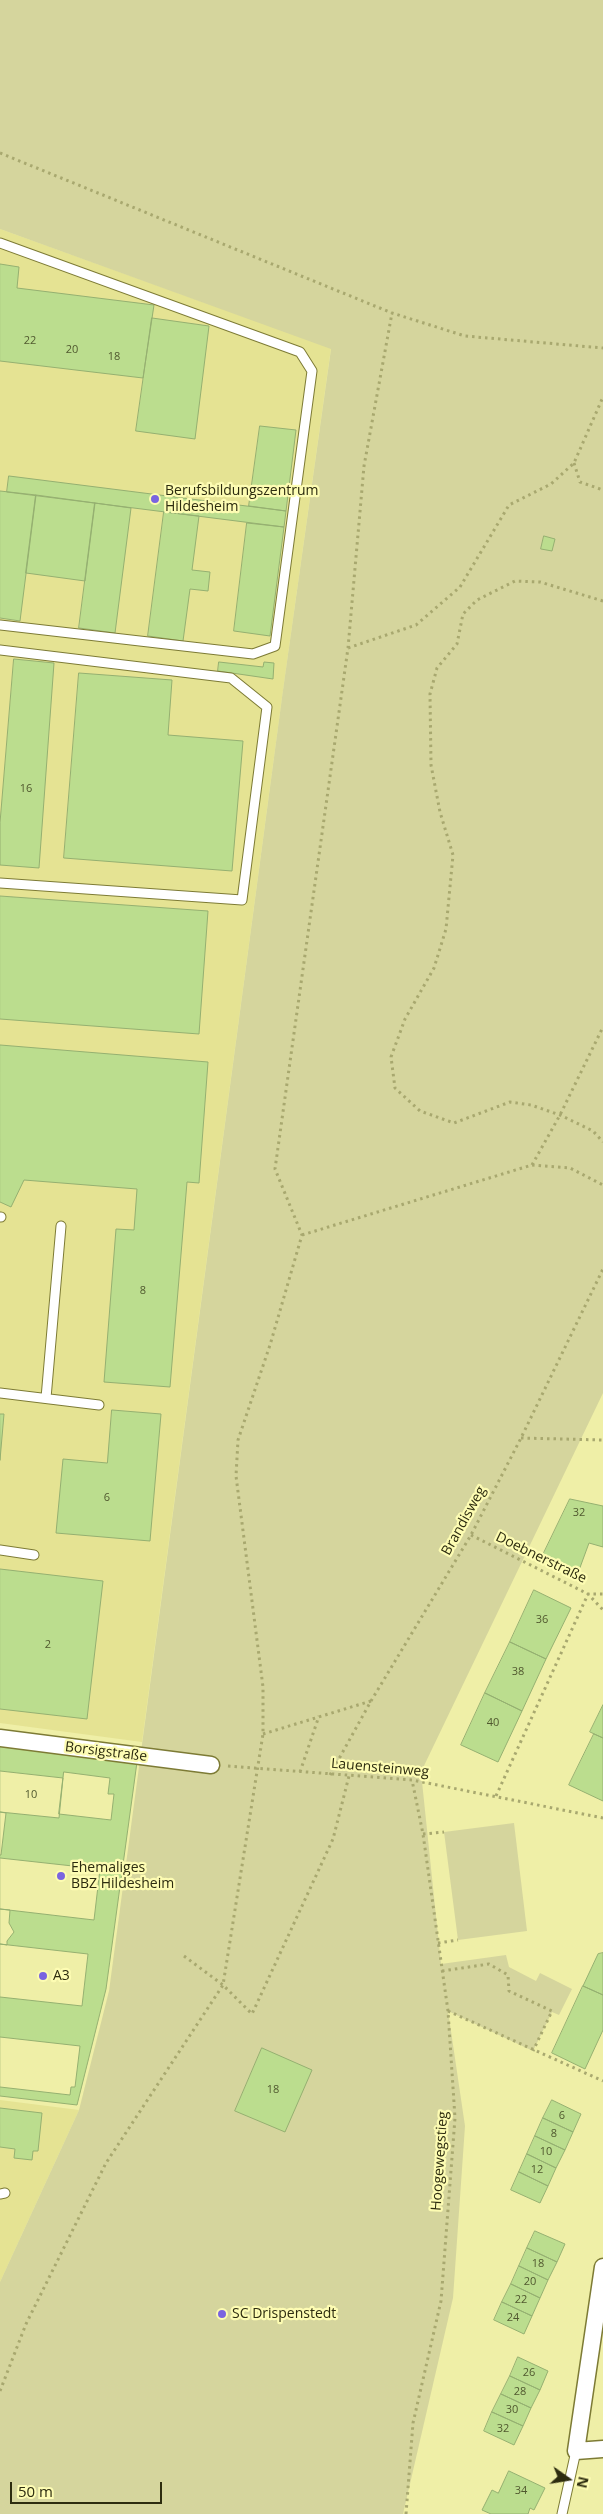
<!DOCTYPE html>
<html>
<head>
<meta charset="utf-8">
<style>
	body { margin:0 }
	#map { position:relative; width:603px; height:2514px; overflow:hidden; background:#efefa7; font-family:"Open Sans",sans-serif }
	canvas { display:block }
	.north { position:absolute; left:543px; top:2454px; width:50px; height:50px; -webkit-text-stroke:4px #fdfcb3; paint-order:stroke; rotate:103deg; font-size:14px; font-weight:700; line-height:20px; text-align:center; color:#2d2c0f }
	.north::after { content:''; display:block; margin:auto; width:18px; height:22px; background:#2d2c0f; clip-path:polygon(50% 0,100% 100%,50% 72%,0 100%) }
	.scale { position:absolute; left:10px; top:2482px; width:152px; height:22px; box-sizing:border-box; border:2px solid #2d2c0f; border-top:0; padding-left:6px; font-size:15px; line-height:18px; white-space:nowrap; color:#2d2c0f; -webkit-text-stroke:4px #fdfcb3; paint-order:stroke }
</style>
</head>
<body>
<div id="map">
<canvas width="603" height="2514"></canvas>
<div class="north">N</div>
<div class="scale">50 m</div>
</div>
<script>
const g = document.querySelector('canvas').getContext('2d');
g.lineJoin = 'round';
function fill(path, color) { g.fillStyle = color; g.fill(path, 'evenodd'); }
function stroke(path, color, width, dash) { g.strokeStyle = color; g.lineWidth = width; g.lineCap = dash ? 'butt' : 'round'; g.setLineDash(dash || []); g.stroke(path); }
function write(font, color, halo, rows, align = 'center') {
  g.font = font + ' "Open Sans",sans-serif'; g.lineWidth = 4.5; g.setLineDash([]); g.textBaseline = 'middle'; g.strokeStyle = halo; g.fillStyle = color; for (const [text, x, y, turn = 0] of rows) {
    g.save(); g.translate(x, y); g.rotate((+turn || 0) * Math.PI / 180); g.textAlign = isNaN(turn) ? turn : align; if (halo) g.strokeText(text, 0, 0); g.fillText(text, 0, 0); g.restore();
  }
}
const built = new Path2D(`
	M0,229l331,119 -48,342 -141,1052 -142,-19z
	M0,2100l79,10 -79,172z`);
const green = new Path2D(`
	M0,0h603v1393l-182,379 20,192 65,-9 3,12 27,14 4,-8 32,16 -13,26 -7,-3 -19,39 -85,-40 17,115 -12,172 -50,216h-403v-232l79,-172 30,-119 174,-1301 48,-341 -331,-120z
	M514,1823l13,108 -69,9 -14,-108z`);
const building = new Path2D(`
	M0,264l19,3 -2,21 137,17 -11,73 -143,-17z
	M152,318l57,8 -14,113 -59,-8z
	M260,426l36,4 -10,81 -37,-5z
	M9,476l277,35 -2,16 -277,-35z
	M0,491l36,4 -16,126 -20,-3z
	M36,495l59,8 -10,78 -59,-8z
	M95,503l36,5 -16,125 -36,-5z
	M164,512l35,4 -7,54 18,2 -2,19 -18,-2 -7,52 -35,-5z
	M247,523l37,4 -14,109 -36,-5z
	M544,536l11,3 -3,12 -11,-2z
	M14,659l40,4 -15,205 -39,-3v-42z
	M219,662l44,5 1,-5 10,1 -1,16 -55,-8z
	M79,673l93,7 -4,55 75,6 -11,130 -168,-13z
	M0,896l208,15 -9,123 -199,-15z
	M0,1045l208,17 -9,121 -12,-1 -17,205 -66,-5 12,-153 18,1 3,-41 -113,-9 -13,27 -11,-5z
	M112,1410l49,4 -11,127 -94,-8 7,-74 44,4z
	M0,1414h4l-4,46z
	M570,1499l33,7v41l-14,-4 -11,30 -38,-12z
	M0,1569l103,12 -16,138 -87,-10z
	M534,1590l37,18 -25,51 -36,-17z
	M510,1642l36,17 -24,52 -37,-18z
	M485,1693l37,18 -24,51 -37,-17z
	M603,1705v33l-13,-6z
	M594,1734l9,4v63l-34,-16z
	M0,1745l137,17 -31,227 -29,116 -77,-9z
	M0,1771l63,7 -4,40 -59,-6z
	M64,1772l46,6 -2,16h6l-3,26 -52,-6z
	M0,1812l6,1 -5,42h-1z
	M0,1858l100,11 -6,51 -94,-11z
	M0,1909l10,1 -1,13 5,9 -7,9v4l-7,-1z
	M0,1944l88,10 -6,52 -82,-9z
	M603,1953v42l-20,-9 15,-32z
	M583,1986l20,9v35l-18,39 -33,-16z
	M0,2037l80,9 -5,41h-4l-1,8 -70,-8z
	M262,2048l50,22 -27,62 -50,-21z
	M552,2100l29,14 -8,18 -30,-14z
	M0,2108l42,5 -4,38h-5l-1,9 -18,-2 1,-9 -15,-2z
	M543,2118l30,14 -8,18 -30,-14z
	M535,2136l30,14 -9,18 -29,-14z
	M527,2154l29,14 -8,18 -29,-14z
	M519,2172l29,14 -8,17 -29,-13z
	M535,2231l30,13 -8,18 -30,-14z
	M527,2248l30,14 -9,18 -29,-14z
	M519,2266l29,14 -8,18 -29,-14z
	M511,2284l29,14 -8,18 -30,-14z
	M502,2302l30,14 -8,18 -30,-14z
	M518,2357l30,14 -8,19 -30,-14z
	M510,2376l30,14 -9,18 -30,-14z
	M501,2394l30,14 -8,18 -31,-14z
	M492,2412l31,14 -9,19 -30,-14z
	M509,2471l36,17 -11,22 -4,-2 -2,6h-37l-9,-4 10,-20 6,3z`);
const path = new Path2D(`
	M0,153l392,160 73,23 138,12
	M574,463l6,19 23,8
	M603,601l-63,-19 -25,-1 -38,19 -14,14 -6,30 -20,24 -7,26 1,71 9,47 13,43 -7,74 -12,39 -29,51 -14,38 4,31 25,23 34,12 56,-21 21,3 29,10 33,16 10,11
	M348,648l68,-23 44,-38 49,-82 42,-21 23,-21 29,-66
	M532,1165l28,-50 43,-88
	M302,1235l230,-70 38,3 33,17
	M521,1438l82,2
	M471,1535l117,59h15
	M263,1734l108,-33
	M228,1766l184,14 191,38
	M300,1772l19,-56
	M330,1775l41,-74 100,-166 50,-97 82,-169
	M496,1796l92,-202 15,16
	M423,1834l21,-2
	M438,1943l20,-3
	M184,1956l39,29 29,29 81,-175 16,-63
	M442,1971l47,-7 19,11 1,16 43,20 -19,40
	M448,2011l155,70
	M0,2391l26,-67 80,-161 117,-178 40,-251v-47l-27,-211 2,-36 32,-95 32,-110 -27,-66 73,-521 16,-182 28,-153
	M406,2514l7,-91 28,-122 14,-183 -7,-107 -25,-177 -11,-54`);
const service = new Path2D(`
	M0,243l300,109 12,19 -37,275 -22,8 -253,-29
	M0,650l231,28 36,29 -25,193 -242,-17
	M0,1217h1
	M0,1393l99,12
	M46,1398l15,-172
	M0,1550l34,5
	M0,2194l5,-1
	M562,2514l14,-63`);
const minor = new Path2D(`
	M0,1738l211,27
	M603,2267l-27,184 27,-2`);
const markers = [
	[155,499,5,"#7a64e0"],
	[61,1876,5,"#7a64e0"],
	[43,1976,5,"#7a64e0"],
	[222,2314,5,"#7a64e0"]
];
const numberNames = [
	["22",30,341],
	["20",72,350],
	["18",114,357],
	["16",26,789],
	["8",143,1291],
	["6",107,1498],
	["32",579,1513],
	["36",542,1620],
	["2",48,1645],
	["38",518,1672],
	["40",493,1723],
	["10",31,1795],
	["18",273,2090],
	["6",562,2116],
	["8",554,2134],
	["10",546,2152],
	["12",537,2170],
	["18",538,2264],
	["20",530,2282],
	["22",521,2300],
	["24",513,2318],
	["26",529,2373],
	["28",520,2392],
	["30",512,2410],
	["32",503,2429],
	["34",521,2491]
];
const poiNames = [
	["Berufsbildungszentrum",165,491],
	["Hildesheim",165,507],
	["Ehemaliges",71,1868],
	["BBZ Hildesheim",71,1884],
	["A3",53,1976],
	["SC Drispenstedt",232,2314]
];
const streetNames = [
	["Brandisweg",464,1521,-61],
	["Doebnerstraße",541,1558,26],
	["Borsigstraße",106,1752,7],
	["Lauensteinweg",380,1768,5],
	["Hoogewegstieg",440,2161,-86]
];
fill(built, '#e5e393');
fill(green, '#d5d59d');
fill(building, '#bbdd8e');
stroke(building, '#95b071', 1);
stroke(service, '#7d7b35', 11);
stroke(minor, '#7d7b35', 19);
stroke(path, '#a8a86f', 3, [2.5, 4]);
stroke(service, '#fff', 9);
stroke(minor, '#fff', 16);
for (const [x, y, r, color] of markers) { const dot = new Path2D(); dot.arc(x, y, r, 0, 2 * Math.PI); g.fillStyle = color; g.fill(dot); stroke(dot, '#fdfcb3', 2); }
write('11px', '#50582f', null, numberNames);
write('14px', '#2d2c0f', '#fdfcb3', poiNames, 'left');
write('14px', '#2d2c0f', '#fdfcb3', streetNames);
</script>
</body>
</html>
